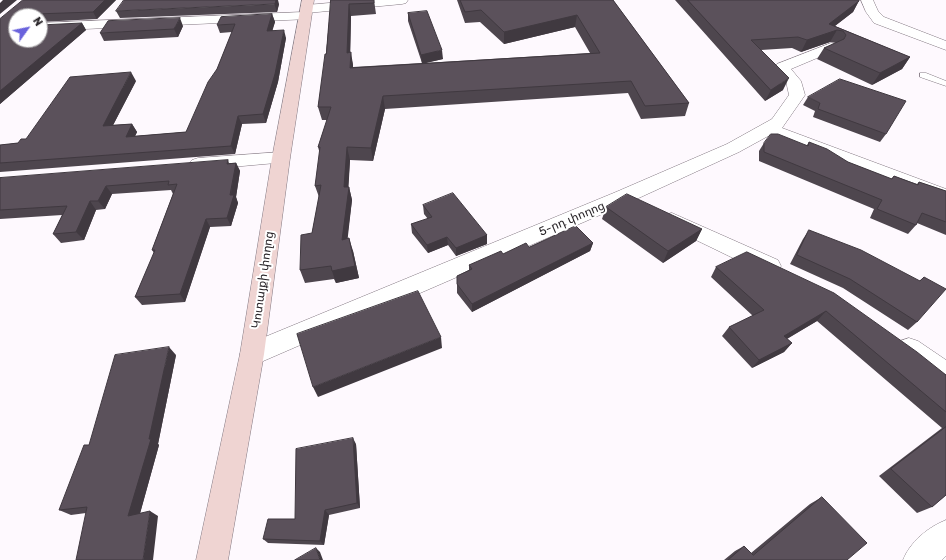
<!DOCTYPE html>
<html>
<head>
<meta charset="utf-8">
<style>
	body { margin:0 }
	#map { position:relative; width:946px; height:560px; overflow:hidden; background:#fef9fe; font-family:Rubik,sans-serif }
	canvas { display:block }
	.north { position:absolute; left:8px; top:8px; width:40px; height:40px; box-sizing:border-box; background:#fff; border:1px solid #aaa8aa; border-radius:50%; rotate:57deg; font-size:11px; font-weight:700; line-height:16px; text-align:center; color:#2a262a }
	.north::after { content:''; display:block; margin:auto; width:14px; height:18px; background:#6962dc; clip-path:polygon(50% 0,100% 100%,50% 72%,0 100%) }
</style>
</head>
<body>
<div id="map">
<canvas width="946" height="560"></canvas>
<div class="north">N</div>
</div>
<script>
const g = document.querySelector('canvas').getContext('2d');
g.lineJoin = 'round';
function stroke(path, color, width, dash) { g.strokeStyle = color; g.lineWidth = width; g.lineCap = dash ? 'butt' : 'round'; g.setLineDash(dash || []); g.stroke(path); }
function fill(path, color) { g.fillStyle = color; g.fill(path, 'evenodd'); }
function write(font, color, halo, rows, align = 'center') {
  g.font = font + ' Rubik,"Noto Sans Armenian",sans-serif'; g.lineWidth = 4; g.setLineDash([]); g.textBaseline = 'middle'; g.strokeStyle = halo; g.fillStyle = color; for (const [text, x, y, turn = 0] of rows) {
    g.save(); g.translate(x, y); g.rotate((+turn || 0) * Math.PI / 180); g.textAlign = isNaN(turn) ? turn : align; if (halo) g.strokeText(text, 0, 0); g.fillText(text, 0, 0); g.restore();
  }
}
const service = new Path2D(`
	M920,73h6l20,8v5l-26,-9z`);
const minor = new Path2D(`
	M363,0h45l-2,3 -4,1 -95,9 -4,-1 -2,-3 2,-3 4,-1z
	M304,12l5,1 1,3 -1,3 -269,12v-8z
	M831,43l5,1 2,3 -2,3 -45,19 10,12 4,14 -23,33 164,61v13l-176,-67 -31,17 -109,50 -369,160 -9,3 -9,-3 -3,-8 3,-8 373,-154 111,-48 45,-25 17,-24 -3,-14 -11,-14 2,-3z
	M281,152l6,2 3,4 -3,4 -89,8 -6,-2 -3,-4 3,-4 6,-2z
	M672,213l106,47 3,6 -3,6 -8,2 -8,-2 -97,-47 -3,-5 3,-5z
	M909,338l9,3 28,19v25c-14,-5 -43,-23 -49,-37l3,-7z
	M946,520v36l-4,4h-39c7,-18 25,-33 43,-40z`);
const tertiary = new Path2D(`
	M861,0h12l5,11 6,6 62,24v9l-72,-27 -8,-11z`);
const secondary = new Path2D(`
	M302,0h12l-24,158 -26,196 -36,206h-32l44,-206 32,-196z`);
const wall = new Path2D(`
	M23,0h93l-19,19 -57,3v-6h-24v24l66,-17 4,7 -86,74v-85z
	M331,0h43l2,14 -25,2 -1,36 3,13v2l69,-4 -14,-42v-8l35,46 -19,4 166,-10 -15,-26 -71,17 -24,-22 -15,1 -8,-23h156l76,103 -4,13 -44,3 -13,-26 -243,16 -12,52 -23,-1 -2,27h1l3,13 -5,39 6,12 6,27 -23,5 -2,-4 -29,4 -5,-13 12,-37 7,-36 -4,-11 5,-32 -2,-7 9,-27h-5l-4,-13 8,-53z
	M675,0h184l-6,12 -18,14 75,31 -8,12 -30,16 -55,-26 7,-11 12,-5 -6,-1 -29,10 -9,-4 -31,2 22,40 -18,11z
	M279,4l-2,8 -157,6 -4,-7z
	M272,14l3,8 -3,8 14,8 -8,44 -12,41 -24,1 -7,30 -235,18v-27l18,-2 118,-62 -23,44 19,-1 5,8 -2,4 51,-4 31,-63 15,-37 -12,1 -3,-8z
	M183,26l-5,11 -74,4 -4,-8z
	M808,97l78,37 -6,8 -67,-25 2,-6 -12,-6z
	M809,142l39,20 43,17 3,-3 23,8 2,-2 27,9v44l-29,-12 -1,2 -8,9 -38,-16 4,-9 -115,-48v-10l5,-8 43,2z
	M228,160l1,3h7l4,8 -4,26 2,6 -7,23 -21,1 -25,75 -43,3 -7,-8 19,-44 -2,-3 21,-56 -2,-4 -59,4 -7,15 -9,1 -12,30 -23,3 -8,-9 9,-19 -62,4v-41z
	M423,205l64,30v9l-31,12 -8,-11 -20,8 -16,-20 -1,-9 17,-5 -4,-5z
	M606,207l96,22 -6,12 -33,22 -61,-44z
	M809,230l110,51 5,-4 -7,45 -9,8 -65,-42 -53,-24 13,-25z
	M593,243l-3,8 -118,61 -15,-19v-17l12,-6v-5l34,-11 26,-7z
	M747,252l199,123v120l-14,12 -15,6 -38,-37 63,-48 -125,-107 -30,18 5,4 -8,9 -32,16 -30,-32 7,-9 24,-11 -42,-39 5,-10z
	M176,355l-18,89 1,1 -19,68 18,3 -72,-3 -15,2 -12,-5 30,-65z
	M356,444l4,64 -31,7 -5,30 -56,-2 -5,-4 32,-20z
	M822,497l25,63h-123l11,-9 9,-5 7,7 59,-49z`);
const shadedWall = new Path2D(`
	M3,0h14l-17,14v-11z
	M105,0h11l-19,19 -4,-7z
	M273,0h5l1,4 -2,8z
	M859,1l-6,11 -30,23 14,-5 -7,12 -29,10 6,-12z
	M349,4l2,12 -1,49 -3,-12z
	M272,14l3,8 -5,17 -3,-8z
	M577,15l-2,12 -71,17v-12z
	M180,18l3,8 -5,11 -4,-8z
	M82,23l4,7 -86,74v-13z
	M284,30l2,8 -8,44 -12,41 -3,-9z
	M442,50l1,9 -21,5 -1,-9z
	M351,52l2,13v15l-3,-12z
	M910,57l-8,12 -30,16 8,-12z
	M131,72l5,9 -28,54 -5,-9z
	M789,78l-6,12 -18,11 6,-11z
	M383,96l2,13 -12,52 -2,-13z
	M238,116l4,8 -7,30 -4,-8z
	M132,124l5,8 -6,13 -5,-8z
	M347,147l3,13 -2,36 1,-9 3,13 -6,53 -4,-13 2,-53z
	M236,163l4,8 -4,26 2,6 -7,23 -4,-8z
	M106,186l6,8 -7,15 -7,-8z
	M90,201l6,9 -12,30 -8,-8z
	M206,219l4,8 -25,75 -5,-8z
	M702,229l-6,12 -33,22 5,-12z
	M487,235v9l-31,12v-8z
	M447,237l1,8 -20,8 -1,-8z
	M349,238l4,13 6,27 -23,5 -4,-12z
	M593,243l-3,8 -118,61v-8z
	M826,311l-9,10 -41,24 8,-9z
	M441,337l1,11 -124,49 -5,-10z
	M792,343l-8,9 -32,16 7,-8z
	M169,347l7,8 -18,89 1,1 -21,76 -10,-5 21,-77z
	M353,438l3,6 4,64 -3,-5z
	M325,510l4,5 -5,30 -4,-4z
	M150,511l8,5 -5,44h-10z
	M316,548l4,4 3,8h-3z`);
const building = new Path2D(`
	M23,0h82l-12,12 -58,2 -1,2h-18v24h24v-15l42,-2 -82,68v-72z
	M124,0h152l-1,4 -159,7z
	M331,0h43v3l-25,1 -2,49 4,-1 -1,16 250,-15 -23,-38 -73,17 -23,-22 -16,2 -5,-12h153l76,103 -44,3 -14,-25 -248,15 -12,52 -24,-1 -3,40h5l-7,53 7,-2 6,28 -23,5 -1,-5 -31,4 1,-35 11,-2 9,-48 -6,1 5,-39h-2l13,-40h-13l7,-53h1z
	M688,0h171v1l-30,23 81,33 -30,16 -56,-25 20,-9 2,-4 -3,-4 -6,-1 -30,10 -9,-3 -47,3 38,38 -18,12z
	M427,11l15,39 -21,5 -13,-42z
	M272,14l-5,17 17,-1 -9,44 -12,40 -25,2 -7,30 -231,17v-18l18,-2 3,-4h5l44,-62 61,-5 -28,54 29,-2 -6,13 60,-5 22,-50 9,-13 18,-45 -18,1 4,-8z
	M180,18l-6,11 -74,4 8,-12z
	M840,79l66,22 -20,33 -68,-25 2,-6 -12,-6z
	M771,134h7l30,12 1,-4 18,7 21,13 44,17 2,-3 24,9 1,-3 27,9v31l-24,-9 -6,12 -39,-16 5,-9 -118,-48v-9z
	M228,160l-1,4 9,-1 -6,32h4l-7,23 -21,1 -26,75 -45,3 20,-47h-3l25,-66 -9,1 1,-4 -63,5 -8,15h-8l-14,31 -23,2 14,-28 -67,4v-32z
	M453,193l34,42 -31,13 -9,-11 -20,8 -16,-21 21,-7 -9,-12z
	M627,194l75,35 -34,22 -62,-44z
	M576,226l17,17 -121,61 -15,-20v-8l15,-7 -3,-4 32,-14 2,3 23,-11 3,4z
	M809,230l52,20 59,31 4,-4 22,12 -29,33 -67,-43 -53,-24z
	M747,252l87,41 83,59 29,23v37l-120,-101 -42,25 8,7 -33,17 -30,-33 35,-17 -48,-43z
	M418,291l23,46 -128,50 -16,-53z
	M169,347l-20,92h2l-23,77 22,-5 -7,49h-67l11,-53 -28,3 25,-65h5l26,-90z
	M946,427v68l-14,12 -41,-38z
	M353,438l4,65 -32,7 -5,31 -57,-2 5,-20h27l1,-70z
	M822,497l45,46 -20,17h-119l16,-14 9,9z
	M316,548l4,12h-25z`);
const streetNames = [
	["5-րդ փողոց",572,219,-23],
	["Կոտայքի փողոց",263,280,-82]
];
stroke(service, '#837882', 1);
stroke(minor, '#837882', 1);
stroke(tertiary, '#837882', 1);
stroke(secondary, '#837882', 1);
fill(service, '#fff');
fill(minor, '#fff');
fill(tertiary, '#fff');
fill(secondary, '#efd4d2');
fill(wall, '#4e464e');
fill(shadedWall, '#403940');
fill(building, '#5b515b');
stroke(building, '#403940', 1);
write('12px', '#2a262a', '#fff', streetNames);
</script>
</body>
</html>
